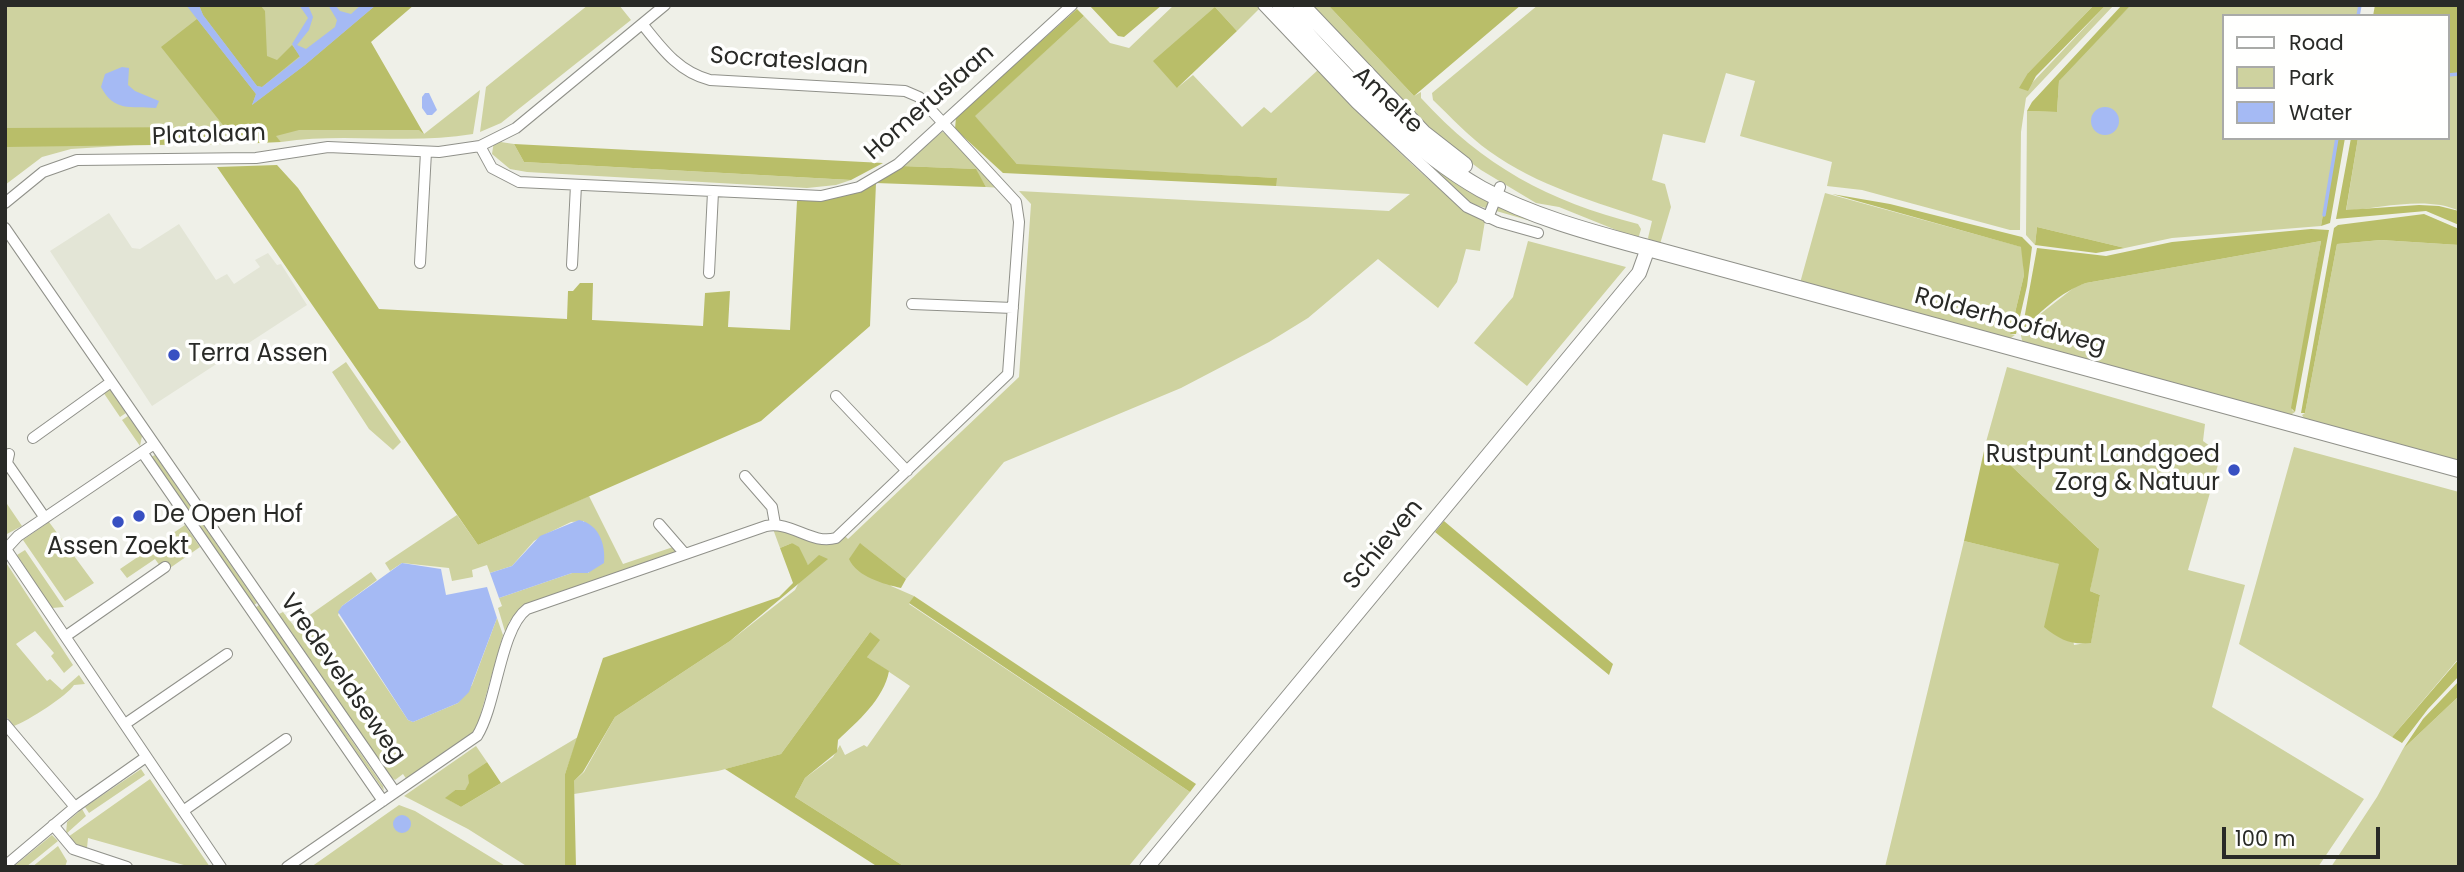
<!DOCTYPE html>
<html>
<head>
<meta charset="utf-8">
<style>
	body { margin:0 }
	#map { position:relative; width:2464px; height:872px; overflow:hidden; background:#eff0e8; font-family:Poppins,sans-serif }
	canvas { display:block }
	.frame { position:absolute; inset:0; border:7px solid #292a27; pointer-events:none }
	.legend { position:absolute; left:2222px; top:14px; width:228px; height:126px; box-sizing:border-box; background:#fffffe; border:2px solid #a9aaa8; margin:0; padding:9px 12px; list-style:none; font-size:21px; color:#292a27 }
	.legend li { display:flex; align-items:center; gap:14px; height:35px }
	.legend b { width:35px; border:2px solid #a9aaa8 }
	.scale { position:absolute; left:2222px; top:827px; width:158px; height:32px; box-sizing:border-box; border:4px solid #292a27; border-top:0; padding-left:9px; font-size:21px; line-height:24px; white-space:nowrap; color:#292a27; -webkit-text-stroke:5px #fffffe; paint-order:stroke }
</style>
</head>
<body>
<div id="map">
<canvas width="2464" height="872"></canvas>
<div class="frame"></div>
<ul class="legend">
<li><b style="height:9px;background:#fff"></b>Road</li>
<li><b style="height:19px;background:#ced29f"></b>Park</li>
<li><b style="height:19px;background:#a5baf4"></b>Water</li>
</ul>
<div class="scale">100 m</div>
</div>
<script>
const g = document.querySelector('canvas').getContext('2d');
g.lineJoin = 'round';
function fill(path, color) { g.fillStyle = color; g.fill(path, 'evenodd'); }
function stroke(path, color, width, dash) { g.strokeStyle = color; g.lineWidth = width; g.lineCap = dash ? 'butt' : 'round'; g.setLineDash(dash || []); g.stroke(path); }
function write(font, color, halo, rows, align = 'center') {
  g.font = font + ' Poppins,sans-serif'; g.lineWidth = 7; g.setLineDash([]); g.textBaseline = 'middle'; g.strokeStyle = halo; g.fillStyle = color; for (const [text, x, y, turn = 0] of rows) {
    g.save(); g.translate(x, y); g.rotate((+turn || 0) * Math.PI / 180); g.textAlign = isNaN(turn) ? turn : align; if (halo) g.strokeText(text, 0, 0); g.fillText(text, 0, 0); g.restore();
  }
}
const built = new Path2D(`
	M109,213l23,35 8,1 39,-25 37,56 11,-6 7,10 26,-17 -5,-7 13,-7 9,12 4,-1 26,41 -155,101 -102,-155z`);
const green = new Path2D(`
	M5,5h386l-34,27 67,102 56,-44 -7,44c-63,11 -128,-2 -192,8l-6,-6 -204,13 -29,8 -37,28z
	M588,5h31l12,15 -130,103 -21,9 6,-45z
	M1174,5l87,2 -24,24 -22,-24 -38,81 16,-13 49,52 22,-20 7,6 48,-44c52,53 102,113 166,152l-5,30 -14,-2 -9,33 -19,26 -60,-49 -70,59 -39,24 -88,46 -177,74 -98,117 -45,-35 30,42 23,10 -5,8 281,188 -62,75h-223l-110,-70 10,-19 28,-21 7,-12 5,10 19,-10 3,2 43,-61 -43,-29 3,-25 -89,122 -63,17 -144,23v-13l10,-9 31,-55 115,-76 65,-51 13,-25 -16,-22 -12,5 -7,-19c31,1 38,25 72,7l3,3 171,-162 12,-173 -12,-13 370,20 21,-17 -134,-8v-8l-258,-13 -44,-49 110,-100 26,27 19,5z
	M1309,5h19l86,91 7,-4v6c62,68 127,103 217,126l3,5 -2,7 -3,2 -77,-31 -23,-4 -55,-33 -53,-39z
	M1538,5h556l-66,68 2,12 76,-80h8l-88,93 -5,34 -1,98h-10l-148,-40 -35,-4 5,-24 -92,-26 15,-55 -29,-8 -21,70 -42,-9 -11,46 13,4 6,23 -11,37 -9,-2 -3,-4 4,-17c-56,-19 -115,-35 -163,-70 -21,-15 -38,-34 -56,-51l-1,-7z
	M2131,5h228l-2,11h-133v122h112l-15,88 -149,12 -47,10 -88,-21 -2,18 -9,-10 1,-124 30,1 2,-31 4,-7z
	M2459,73v138c-31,-15 -79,-3 -113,0l12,-73h90v-64z
	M942,132l5,1 56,55 -17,-1 -11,-18 -73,-3z
	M1402,140l174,94 -104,-30 -29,-23z
	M494,141l20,3 10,18 327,18 -15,5 -29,3 -280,-16 -17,-3 -18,-15z
	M1825,193l197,54 2,28 -14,59 5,1 -7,5 -208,-57z
	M2381,240l78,5v217l-154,-42 -3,-5 3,-2 32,-169z
	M1528,241l98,26 -99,119 -53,-43 39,-46z
	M2321,241l-29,169 3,2 -6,4 -266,-72 -2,-8 4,-10 51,-40 10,-3z
	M346,362l55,80 -8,8 -24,-21 -37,-57z
	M2007,367l198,57 -2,17 18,13 -33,116 57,15 -33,122 152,92 -46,68h-433l79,-326 96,23 14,81 17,-3 9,-47 -10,-4 8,-43 -112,-106z
	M109,388l17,25 -6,4 -17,-25z
	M128,416l14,20 -2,10 -18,-26z
	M2294,447l165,45v166l-67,79 -153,-93z
	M155,455l102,148 -3,2 -103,-148z
	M589,496l34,68 53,-18 -1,6 -149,52 -17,18 -3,13 -8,-27 4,-2 -3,-8 73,-25h17l-5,-52 -13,1 -25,12 -12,7 -22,25 -22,7 -3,-8 -15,5 1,7 -21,4 -3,-13 -47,-5 -12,8 -5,-8 72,-48 21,30z
	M5,501l17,25 -17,9z
	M49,522l45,61 -29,18 -42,-61z
	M185,525l15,22 -30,21 -10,-2 -5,-7 -28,19 -7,-9z
	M25,550l39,57 -12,1 -3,-4 -32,-49z
	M5,561l68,104 -9,8 -13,-17 3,-3 -19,-22 -19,13 31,37 3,-2 12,11 17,-15 6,9 -11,1c-6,10 -46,36 -60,41l-9,-11z
	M371,572l6,8 -35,26 -4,9 70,105 5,2 45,-19 14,-18 25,-67 6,17 -26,92 -6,8 -64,45 -4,-6 -8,6 -4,-3 -112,-163 4,-2 11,14z
	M259,605l124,181 1,5 -129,-183z
	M2459,696v171h-128l46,-70 26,-48z
	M578,737l-13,37v93h-37l-60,-38 -64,-33 72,-50 11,16 -18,13v10l-4,5h-10l-9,8 15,9z
	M141,769l4,6 -56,38 -4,-6z
	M150,779l60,88h-19l-103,-29 -1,10 -11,-3 -8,-8z
	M399,805l16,6 92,56h-196z
	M82,809l4,7 -20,18 1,-12z
	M52,835l6,6 -32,26h-13z
	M58,846l9,15 -2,6h-33z`);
const forest = new Path2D(`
	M199,5h61l5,6 2,45 10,4 15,-15 8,11 -38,31 -5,-1 -54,-71z
	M376,5h38l-43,37 53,92 -5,-4h-120l-23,6 5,6 -43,2 -77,-97 36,-28 59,75 -4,11 53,-40z
	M1089,5h73l-38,32 -6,-1z
	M1328,5h193l-107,91z
	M2094,5h12l-70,71 -8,15 -9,-3 9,-15z
	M2122,5h9l-72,76 -2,31 -30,-1 5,-9z
	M2375,5h84v68l-11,1v-58h-75z
	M1215,7l22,24 -60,57 -24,-27z
	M1077,9l7,7 -109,100 42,48 260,14 -1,8 -273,-13 -48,-44 1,-12z
	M214,127l14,17 -223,3v-19z
	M2336,138h9l-15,85 -9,3z
	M2351,138h7l-12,72 73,-5 20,1 20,5v14l-33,-14 -90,8z
	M514,144l369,19 -32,17 -327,-18z
	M277,165l21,23 81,121 188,10 1,-28h5l7,-8h13l-1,37 111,6 2,-33 25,-2 -2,36 62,3 7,-129 23,-1 82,-34 74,3 10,18 -110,-4 -6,143 -109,95 -283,124 -261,-378z
	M1832,194l58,10 132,33 10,10 -5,39 -11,48h-6l14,-59 -3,-28z
	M2424,214l35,15v16l-78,-5 -44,4 -32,169h-4l33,-185 4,-3z
	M2037,227l88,21 -29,5 -61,-8z
	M2311,229l18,1 -34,182 -4,-4 30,-167 -235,42c-22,7 -54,33 -65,53l16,-88 69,8 66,-14z
	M1986,442l113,107 -9,42 10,4 -9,48c-20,2 -31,-3 -47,-16l15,-63 -95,-23z
	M1444,521l169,143 -4,11 -174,-143z
	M792,543l7,4 9,18 11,-10 9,4 -98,82 -115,76 -32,55 -9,9 2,86h-11v-93l38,-116 176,-61 14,-14 -13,-35z
	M860,543l46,36 -5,9c-17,-4 -44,-11 -52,-29z
	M914,596l282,188 -6,8 -281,-189z
	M870,632l10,8 -13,17 22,14c-5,28 -32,51 -51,69l-1,12 -32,26 -10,19 110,70h-27l-153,-98 56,-15z
	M2459,659v17l-31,33 -26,34 -10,-6z
	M2459,681v15l-56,53 20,-30z
	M487,762l14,21 -40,24 -16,-9 10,-8h10l4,-7 -1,-8z`);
const water = new Path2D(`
	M186,5h13l4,10 54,71 5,1 38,-30 -8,-13 16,-26 -9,-13h9l5,12 -4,13 -12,15 9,4 29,-22 2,-7 -9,-15h7l5,6 11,3 10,-9h15l-71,60 -53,40 4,-11z
	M122,67l7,1 -1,17 7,6 24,10 -3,7c-26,-2 -42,4 -55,-21l4,-13z
	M425,93h4l8,17 -5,5h-5l-5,-7v-11z
	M2091 121a14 14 0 1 1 28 0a14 14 0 1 1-28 0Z
	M579,520c20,4 27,25 25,43l-16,10h-16l-73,25 -9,-25 22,-7 28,-30z
	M402,563l39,6 5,26 41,-8 10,31 -28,74 -11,11 -45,19 -5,-2 -70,-108 4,-6z
	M393 824a9 9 0 1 1 18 0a9 9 0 1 1-18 0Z`);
const stream = new Path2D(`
	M2358,16l2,-11
	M2448,75l11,-1
	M2324,215l13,-77`);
const minor = new Path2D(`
	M1263,5l93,98 111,104 32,15 39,11
	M480,146l12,22 27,14 302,14 38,-9 39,-23 174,-159
	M5,203l38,-31 34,-12 179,-2 72,-11 111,5 41,-6 36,-18 149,-123
	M1488,218l12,-31
	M5,228l390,564
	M420,263l6,-111
	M572,265l4,-80
	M709,273l4,-81
	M912,304l101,4
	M836,396l71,75
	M33,438l78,-56
	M154,444l-136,92 -12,13 215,318
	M142,452l241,349
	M9,454l-2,9 38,55
	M745,476l27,31 3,17
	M659,524l26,30
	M66,636l99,-69
	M5,724l70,83
	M125,724l102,-70
	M183,811l103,-72
	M53,825l20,24 54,18
	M5,866l70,-59 71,-50
	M287,867l190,-131c20,-32 23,-107 50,-127l239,-83c26,-5 45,19 70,12l172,-164 11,-152 -3,-20 -97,-105 -14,-6 -195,-11c-31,-8 -48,-31 -67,-55`);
const tertiary = new Path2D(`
	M1147,867l492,-594 9,-25`);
const secondary = new Path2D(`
	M1280,5c61,66 122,139 201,184 51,28 112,44 167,59l811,221
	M1301,5l122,128 41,32`);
const markers = [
	[174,355,7,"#3850c2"],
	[2234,470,7,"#3850c2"],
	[139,516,7,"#3850c2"],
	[118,522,7,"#3850c2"]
];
const streetNames = [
	["Socrateslaan",789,62,4],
	["Amelte",1387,101,43],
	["Homeruslaan",930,103,-41],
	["Platolaan",209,136,-2],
	["Rolderhoofdweg",2010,322,15],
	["Schieven",1384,545,-50],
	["Vredeveldseweg",342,679,55]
];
const poiNames = [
	["Terra Assen",188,355],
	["Rustpunt Landgoed",2220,456,"right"],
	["Zorg & Natuur",2220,484,"right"],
	["De Open Hof",153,516],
	["Assen Zoekt",118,548,"center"]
];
fill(built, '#e3e5d6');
fill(green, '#ced29f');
fill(forest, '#b9be69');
fill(water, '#a5baf4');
stroke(stream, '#a5baf4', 3.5);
stroke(minor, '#90918a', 12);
stroke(tertiary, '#90918a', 16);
stroke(secondary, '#90918a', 18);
stroke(minor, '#fff', 10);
stroke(tertiary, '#fff', 14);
stroke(secondary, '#fff', 16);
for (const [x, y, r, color] of markers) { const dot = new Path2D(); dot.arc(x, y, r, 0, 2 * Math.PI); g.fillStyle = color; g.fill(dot); stroke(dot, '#fffffe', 2.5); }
write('24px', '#292a27', '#fffffe', streetNames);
write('24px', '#292a27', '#fffffe', poiNames, 'left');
</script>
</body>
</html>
